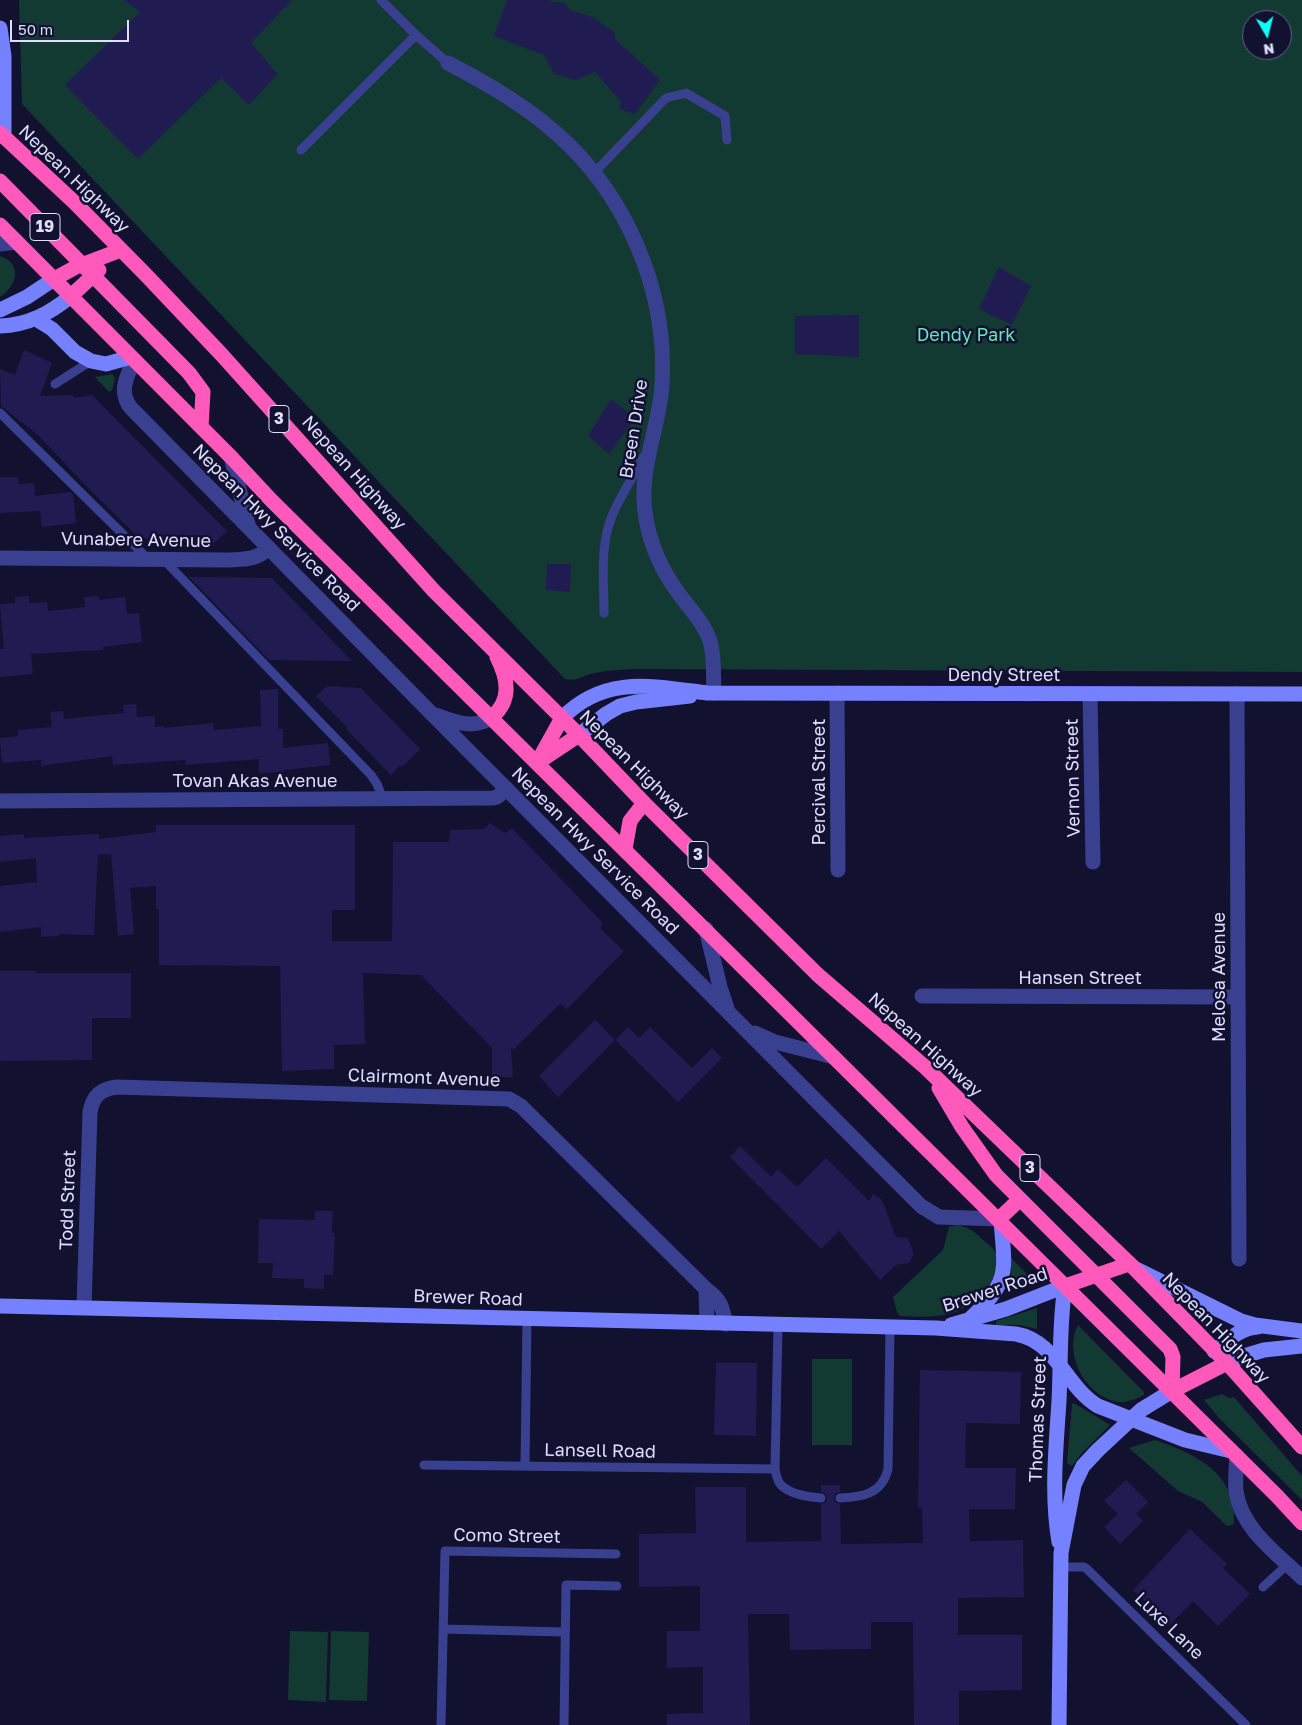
<!DOCTYPE html>
<html>
<head>
<meta charset="utf-8">
<style>
	body { margin:0 }
	#map { position:relative; width:1302px; height:1725px; overflow:hidden; background:#12112f; font-family:"Golos Text",sans-serif }
	canvas { display:block }
	.north { position:absolute; left:1242px; top:10px; width:50px; height:50px; box-sizing:border-box; background:#12112f; border:1px solid #646382; border-radius:50%; rotate:172deg; font-size:14px; font-weight:700; line-height:20px; text-align:center; color:#dedeff }
	.north::after { content:''; display:block; margin:auto; width:18px; height:22px; background:#0afffb; clip-path:polygon(50% 0,100% 100%,50% 72%,0 100%) }
	.scale { position:absolute; left:10px; top:20px; width:119px; height:22px; box-sizing:border-box; border:2px solid #dedeff; border-top:0; padding-left:6px; font-size:15px; line-height:18px; white-space:nowrap; color:#dedeff; -webkit-text-stroke:4px #12112f; paint-order:stroke }
</style>
</head>
<body>
<div id="map">
<canvas width="1302" height="1725"></canvas>
<div class="north">N</div>
<div class="scale">50 m</div>
</div>
<script>
const g = document.querySelector('canvas').getContext('2d');
g.lineJoin = 'round';
function fill(path, color) { g.fillStyle = color; g.fill(path, 'evenodd'); }
function stroke(path, color, width, dash) { g.strokeStyle = color; g.lineWidth = width; g.lineCap = dash ? 'butt' : 'round'; g.setLineDash(dash || []); g.stroke(path); }
function write(font, color, halo, rows, align = 'center') {
  g.font = font + ' "Golos Text",sans-serif'; g.lineWidth = 5; g.setLineDash([]); g.textBaseline = 'middle'; g.strokeStyle = halo; g.fillStyle = color; for (const [text, x, y, turn = 0] of rows) {
    g.save(); g.translate(x, y); g.rotate((+turn || 0) * Math.PI / 180); g.textAlign = isNaN(turn) ? turn : align; if (halo) g.strokeText(text, 0, 0); g.fillText(text, 0, 0); g.restore();
  }
}
const green = new Path2D(`
	M19,0h1283v672l-662,-3c-15,0 -30,1 -45,4 -12,2 -17,9 -30,6l-543,-575zM1252,20h30v30h-30z
	M0,256c23,8 17,30 0,41z
	M112,374l3,4 -3,12 -3,2 -14,-15z
	M956,1225c12,2 18,6 26,14 4,4 9,7 12,11 14,23 -17,53 -36,61 -18,7 -39,6 -58,5l-3,-4 -4,-15 50,-47 6,-23z
	M1011,1258l22,22 -26,10 4,-15z
	M1037,1308v21l-18,-4h-23v-4z
	M1078,1325l66,67v3c-8,4 -17,8 -26,7 -33,-6 -55,-48 -40,-77z
	M812,1359h40v86h-40z
	M1222,1394l7,4 5,-1 68,79v24l-83,-82 -15,-18z
	M1074,1403l36,22 -29,29 -9,12 -5,-3 5,-59z
	M1155,1440c41,14 83,34 79,84l-7,2 -25,-24 -24,-11 -49,-43z
	M290,1631l38,1 -2,70 -38,-2z
	M331,1631l38,1 -2,69 -38,-1z`);
const building = new Path2D(`
	M124,0h168l-41,43 27,31 -29,31 -28,-27 -83,81 -73,-74 75,-73z
	M507,0h42l4,2h11l6,8 22,7 22,15 2,8 44,40 -25,34 -16,-5 2,-7 -26,-30 -19,8 -22,-6 -10,-19 -50,-19z
	M999,267l32,19 -19,39 -33,-16z
	M859,315v42l-64,-3v-38z
	M24,350l28,13 -12,33 32,-1 3,3 17,-3 135,136 -13,12 -75,-5 -49,-48 -52,-55 -37,-29 -1,-37 15,6z
	M611,399l24,19 -26,36 -21,-18z
	M0,477h18l1,7 15,-1 1,13 36,-4 2,2 3,29 -34,4 -2,-16 -40,2z
	M547,564h24l-1,28 -24,-2z
	M189,577l83,1 80,83 -83,-1z
	M29,596v7l18,-1 1,9 37,-4 -1,-10 15,-1v4l26,-3 2,17 12,-1 3,29 -39,5v3l-72,4 2,20 -33,3v-28h4l-4,-45 15,-1v-6z
	M327,686l34,2 59,61 -18,18 -2,-2 -9,10 -44,-45v-3l-31,-31z
	M278,689v40h5v19l45,-5 2,22 -46,5v2l-25,1v-14l-73,6 -1,-5 -72,5 -1,-9 -71,10v-6l-39,3 -2,-25 18,-2v-6l34,-3 -2,-15 13,-1 1,8 60,-6 -1,-8 13,-1 1,13 18,-1v11l9,-1v2l49,-5 1,7 47,-4 -1,-36z
	M490,823l15,10 7,-5 91,95 -3,5 24,23 -57,58 -7,-5 -47,46 -2,-3 2,30h-21v-29l-71,-73 -58,-2 2,71 -31,1v24l-52,2 -2,-105 -121,-1v-56h-3v-23l-26,2 4,46 -16,2 -7,-82 -13,1 -4,80 -35,-1v2l-18,1v-10l-41,5v-46l37,-4 -1,-24 -36,4v-26l24,-2v4l75,-4v5l57,-7v-7h199v85h-23v31h60l1,-99h56l1,-12 34,-1z
	M0,971h36v2h95v45h-39v42l-92,1z
	M595,1020l20,20 -57,57 -19,-21z
	M628,1027l11,11 11,-11 42,41 20,-20 10,10 -44,44 -63,-62z
	M740,1146l31,31 7,-8 19,18 29,-29 43,43 4,-7 9,6 14,37 12,1 6,16 -5,9 -13,2 -16,15 -41,-49 -18,18 -91,-92z
	M315,1211h18l-1,22h3l-2,42h-9v14l-20,-1v-9l-32,-1 1,-15h-15l1,-44 56,1z
	M716,1363h41l-1,73 -42,-1z
	M920,1370l101,2 -1,52 -54,-1 -1,45h51l-1,41h-46l1,32 53,-1 1,57 -66,1v37h64v55l-63,1v34h-45l-1,-103h-42v27l-81,1 -1,-36h-41l2,111h-83v-11l36,-1v-46l-36,1v-37h33v-45l-61,1v-53l57,-1 -1,-46h51v55l75,-1v-37l5,-2 1,-4 -2,-5 -4,-1v-7h19v7l-4,1 -2,5 1,4 5,2 1,40 82,-1 -1,-35h-4z
	M1126,1480l22,22 -12,12 7,7 -23,23 -16,-17 14,-13 -14,-13z
	M1190,1529l37,35 -4,4 27,26 -32,32 -25,-25 -23,24 -37,-35z`);
const lane = new Path2D(`
	M381,0l35,35 32,28
	M301,150l115,-115
	M594,173l72,-75 20,-5 39,23 2,24
	M55,384l36,-23
	M0,413l148,146
	M164,560l207,215 6,9 6,15
	M604,613c0,-26 -3,-55 3,-81 6,-27 25,-51 37,-76
	M778,1325l-3,144c1,5 2,12 6,16 9,9 27,12 40,13
	M424,1465l351,4
	M525,1466l2,-147
	M840,1498c23,-1 42,-4 48,-29l2,-142
	M1061,1567h23l3,2 159,156
	M1263,1587l25,-23
	M443,1629l121,3
	M441,1725l4,-174 171,3
	M564,1725l2,-140 51,1`);
const street = new Path2D(`
	M448,63c38,20 75,41 108,70 70,61 112,158 106,252 -3,45 -25,87 -16,134 5,28 16,52 33,75 11,15 25,29 31,47 5,16 3,35 4,52
	M0,244l17,-2
	M134,360c-7,16 -16,32 -3,48l299,304 476,479 15,15 18,11 60,2
	M231,457l18,71
	M0,558l226,2c18,-1 29,1 43,-12
	M837,693l1,177
	M1090,694l3,168
	M1237,694l2,565
	M436,715c19,7 38,15 56,2
	M0,801l493,-3 4,-1 10,-8
	M706,929l14,58 7,21
	M922,996l315,1
	M755,1033l20,9 59,15
	M706,1289l1,34
	M84,1307l6,-195c3,-16 10,-23 27,-25l392,12 12,7 185,183c15,11 16,17 20,35
	M1237,1456c-1,12 -2,24 -1,35 5,38 41,62 66,87`);
const secondary = new Path2D(`
	M0,28l4,28v81
	M0,310l27,-13 27,-18
	M36,319l16,10 23,23 16,9 15,3 25,-7
	M0,326c28,-1 49,-12 71,-30
	M562,718c43,-43 89,-32 145,-25l595,1
	M579,735l27,-21 14,-8 16,-4 54,-6
	M1136,1269l105,52 14,4 47,6
	M0,1306l936,22 80,6c40,7 50,53 82,72l87,34 46,11
	M971,1318c39,-37 34,-46 30,-97
	M951,1325l55,-16 59,-23
	M1214,1351c14,-11 26,-23 44,-24
	M1227,1363l17,-7 20,-6 38,-4
	M1059,1542c-8,-47 -3,-94 0,-141 2,-38 0,-77 6,-115
	M1059,1725l2,-172 13,-68 9,-19 15,-16 43,-40 31,-19`);
const highway = new Path2D(`
	M0,133l74,69 72,73 75,79 213,237 145,144 65,68 174,172 107,92 208,200 94,96 75,84
	M0,181l189,192 14,19 -2,35
	M0,225l231,232 40,43 1006,996 25,27
	M54,279l22,-12 45,-17
	M71,296l28,-26
	M492,717c20,-17 16,-38 5,-60
	M540,761l39,-26
	M537,763l25,-45
	M625,849l5,-28 14,-18
	M939,1088l23,39 34,48 174,174 3,8 -1,34
	M999,1219l21,-20
	M1065,1286l64,-22
	M1172,1391l55,-28`);
const shields = [
	[45,227,30],
	[279,419,20],
	[698,855,20],
	[1030,1168,20]
];
const shieldNames = [
	["19",45,227],
	["3",279,419],
	["3",698,855],
	["3",1030,1168]
];
const streetNames = [
	["Nepean Highway",74,179,44],
	["Breen Drive",634,429,-81],
	["Nepean Highway",354,473,48],
	["Nepean Hwy Service Road",276,528,45],
	["Vunabere Avenue",136,540,1],
	["Dendy Street",1004,675],
	["Nepean Highway",634,765,45],
	["Vernon Street",1073,778,-91],
	["Tovan Akas Avenue",255,781],
	["Percival Street",819,782,-90],
	["Nepean Hwy Service Road",595,851,45],
	["Melosa Avenue",1219,977,-90],
	["Hansen Street",1080,978],
	["Nepean Highway",925,1045,42],
	["Clairmont Avenue",424,1078,2],
	["Todd Street",68,1200,-88],
	["Brewer Road",995,1290,-18],
	["Brewer Road",468,1298,2],
	["Nepean Highway",1216,1328,46],
	["Thomas Street",1038,1419,-88],
	["Lansell Road",600,1451,1],
	["Como Street",507,1536,1],
	["Luxe Lane",1169,1626,44]
];
const parkNames = [
	["Dendy Park",966,335]
];
fill(green, '#133933');
fill(building, '#201c51');
stroke(lane, '#3a4090', 9);
stroke(street, '#3a4090', 15);
stroke(secondary, '#7581ff', 15);
stroke(highway, '#ff59bc', 15);
for (const [x, y, w] of shields) { const box = new Path2D(); box.roundRect(x - w / 2, y - 13.5, w, 27, 4); g.fillStyle = '#12112f'; g.fill(box); stroke(box, '#dedeff', 1); }
write('bold 16px', '#dedeff', null, shieldNames);
write('18px', '#dedeff', '#12112f', streetNames);
write('18px', '#62e7b7', '#12112f', parkNames);
</script>
</body>
</html>
